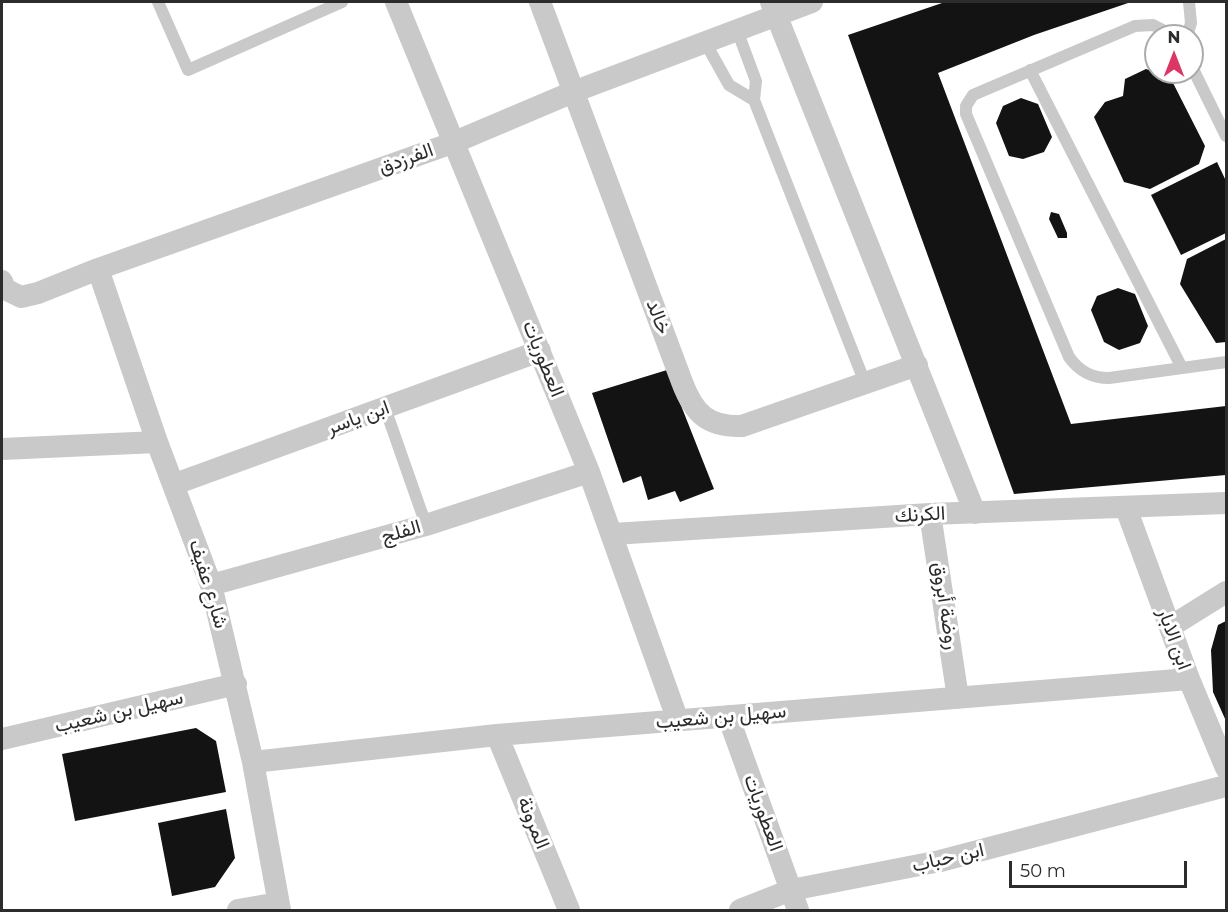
<!DOCTYPE html>
<html>
<head>
<meta charset="utf-8">
<style>
	body { margin:0 }
	#map { position:relative; width:1228px; height:912px; overflow:hidden; background:#fff; font-family:Montserrat,sans-serif }
	canvas { display:block }
	.frame { position:absolute; inset:0; border:3px solid #2c2c2c; pointer-events:none }
	.north { position:absolute; left:1144px; top:24px; width:60px; height:60px; box-sizing:border-box; background:#fff; border:2px solid #ababab; border-radius:50%; rotate:0deg; font-size:16px; font-weight:700; line-height:24px; text-align:center; color:#2c2c2c }
	.north::after { content:''; display:block; margin:auto; width:21px; height:27px; background:#db3664; clip-path:polygon(50% 0,100% 100%,50% 72%,0 100%) }
	.scale { position:absolute; left:1009px; top:861px; width:178px; height:27px; box-sizing:border-box; border:3px solid #2c2c2c; border-top:0; padding-left:8px; font-size:18px; line-height:21px; white-space:nowrap; color:#2c2c2c; -webkit-text-stroke:4px #fff; paint-order:stroke }
</style>
</head>
<body>
<div id="map">
<canvas width="1228" height="912"></canvas>
<div class="frame"></div>
<div class="north">N</div>
<div class="scale">50 m</div>
</div>
<script>
const g = document.querySelector('canvas').getContext('2d');
g.lineJoin = 'round';
function fill(path, color) { g.fillStyle = color; g.fill(path, 'evenodd'); }
function stroke(path, color, width, dash) { g.strokeStyle = color; g.lineWidth = width; g.lineCap = dash ? 'butt' : 'round'; g.setLineDash(dash || []); g.stroke(path); }
function write(font, color, halo, rows, align = 'center') {
  g.font = font + ' Montserrat,Vazirmatn,sans-serif'; g.lineWidth = 6; g.setLineDash([]); g.textBaseline = 'middle'; g.strokeStyle = halo; g.fillStyle = color; for (const [text, x, y, turn = 0] of rows) {
    g.save(); g.translate(x, y); g.rotate((+turn || 0) * Math.PI / 180); g.textAlign = isNaN(turn) ? turn : align; if (halo) g.strokeText(text, 0, 0); g.fillText(text, 0, 0); g.restore();
  }
}
const building = new Path2D(`
	M945,2h186l-97,33 -96,38 133,351 155,-18v69l-212,19 -166,-459z
	M1146,69l24,8 35,69 -6,18 -49,25 -26,-7 -30,-65 11,-15 18,-6 2,-17z
	M1021,98l17,6 14,33 -8,15 -21,7 -14,-3 -13,-33 7,-17z
	M1217,162l9,19v52l-45,22 -30,-60z
	M1051,212l8,2 8,19v5h-9l-9,-19z
	M1226,239v103l-10,1 -36,-59 7,-25z
	M1118,288l17,6 13,32 -8,17 -21,7 -15,-8 -13,-32 6,-14z
	M667,370l47,119 -34,13 -5,-11 -27,9 -7,-24 -18,7 -31,-90z
	M1226,621v100l-13,-29 -2,-42 7,-25z
	M196,728l20,13 10,51 -151,29 -13,-67z
	M226,809l9,49 -20,29 -43,9 -14,-73z`);
const lane = new Path2D(`
	M158,2l30,68 154,-68
	M737,30l19,51 -2,19 111,283
	M1175,36l-22,-11 -18,1 -162,69 -7,11v8l103,243c10,14 22,21 40,21l117,-16
	M1187,36l4,-13 -2,-21
	M705,42l24,43 25,15
	M1192,67l34,69
	M1030,70l152,298
	M385,408l41,117`);
const street = new Path2D(`
	M396,2l193,470 89,249
	M540,2l142,380c12,32 26,45 60,44l175,-61
	M771,2l204,511
	M98,269l59,173 54,143 42,177 27,148
	M2,281l3,8 16,8 17,-4 60,-24 357,-127 118,-50 239,-90
	M2,449l155,-7
	M175,484l365,-133
	M1126,508l63,171 37,89
	M930,514l28,184
	M613,534l317,-20 296,-11
	M211,585l215,-60 163,-53
	M1170,627l56,-35
	M728,716l70,194
	M497,735l72,175
	M2,739l234,-55
	M253,762l244,-27 692,-56
	M238,910l40,-7
	M740,910l51,-20 149,-29 286,-75`);
const streetNames = [
	["الفرزدق",406,159,-20],
	["خالد",658,317,69],
	["العطوريات",543,359,68],
	["ابن ياسر",358,418,-20],
	["الكرنك",920,515,-3],
	["الفلج",401,532,-16],
	["شارع عفيف",208,584,73],
	["روضة أبروق",945,606,81],
	["ابن الابار",1174,639,70],
	["سهيل بن شعيب",119,712,-13],
	["سهيل بن شعيب",721,717,-5],
	["العطوريات",763,813,70],
	["المرونة",533,823,68],
	["ابن حباب",948,858,-13]
];
fill(building, '#131313');
stroke(lane, '#c9c9c9', 12);
stroke(street, '#c9c9c9', 22);
write('20px', '#2c2c2c', '#fff', streetNames);
</script>
</body>
</html>
